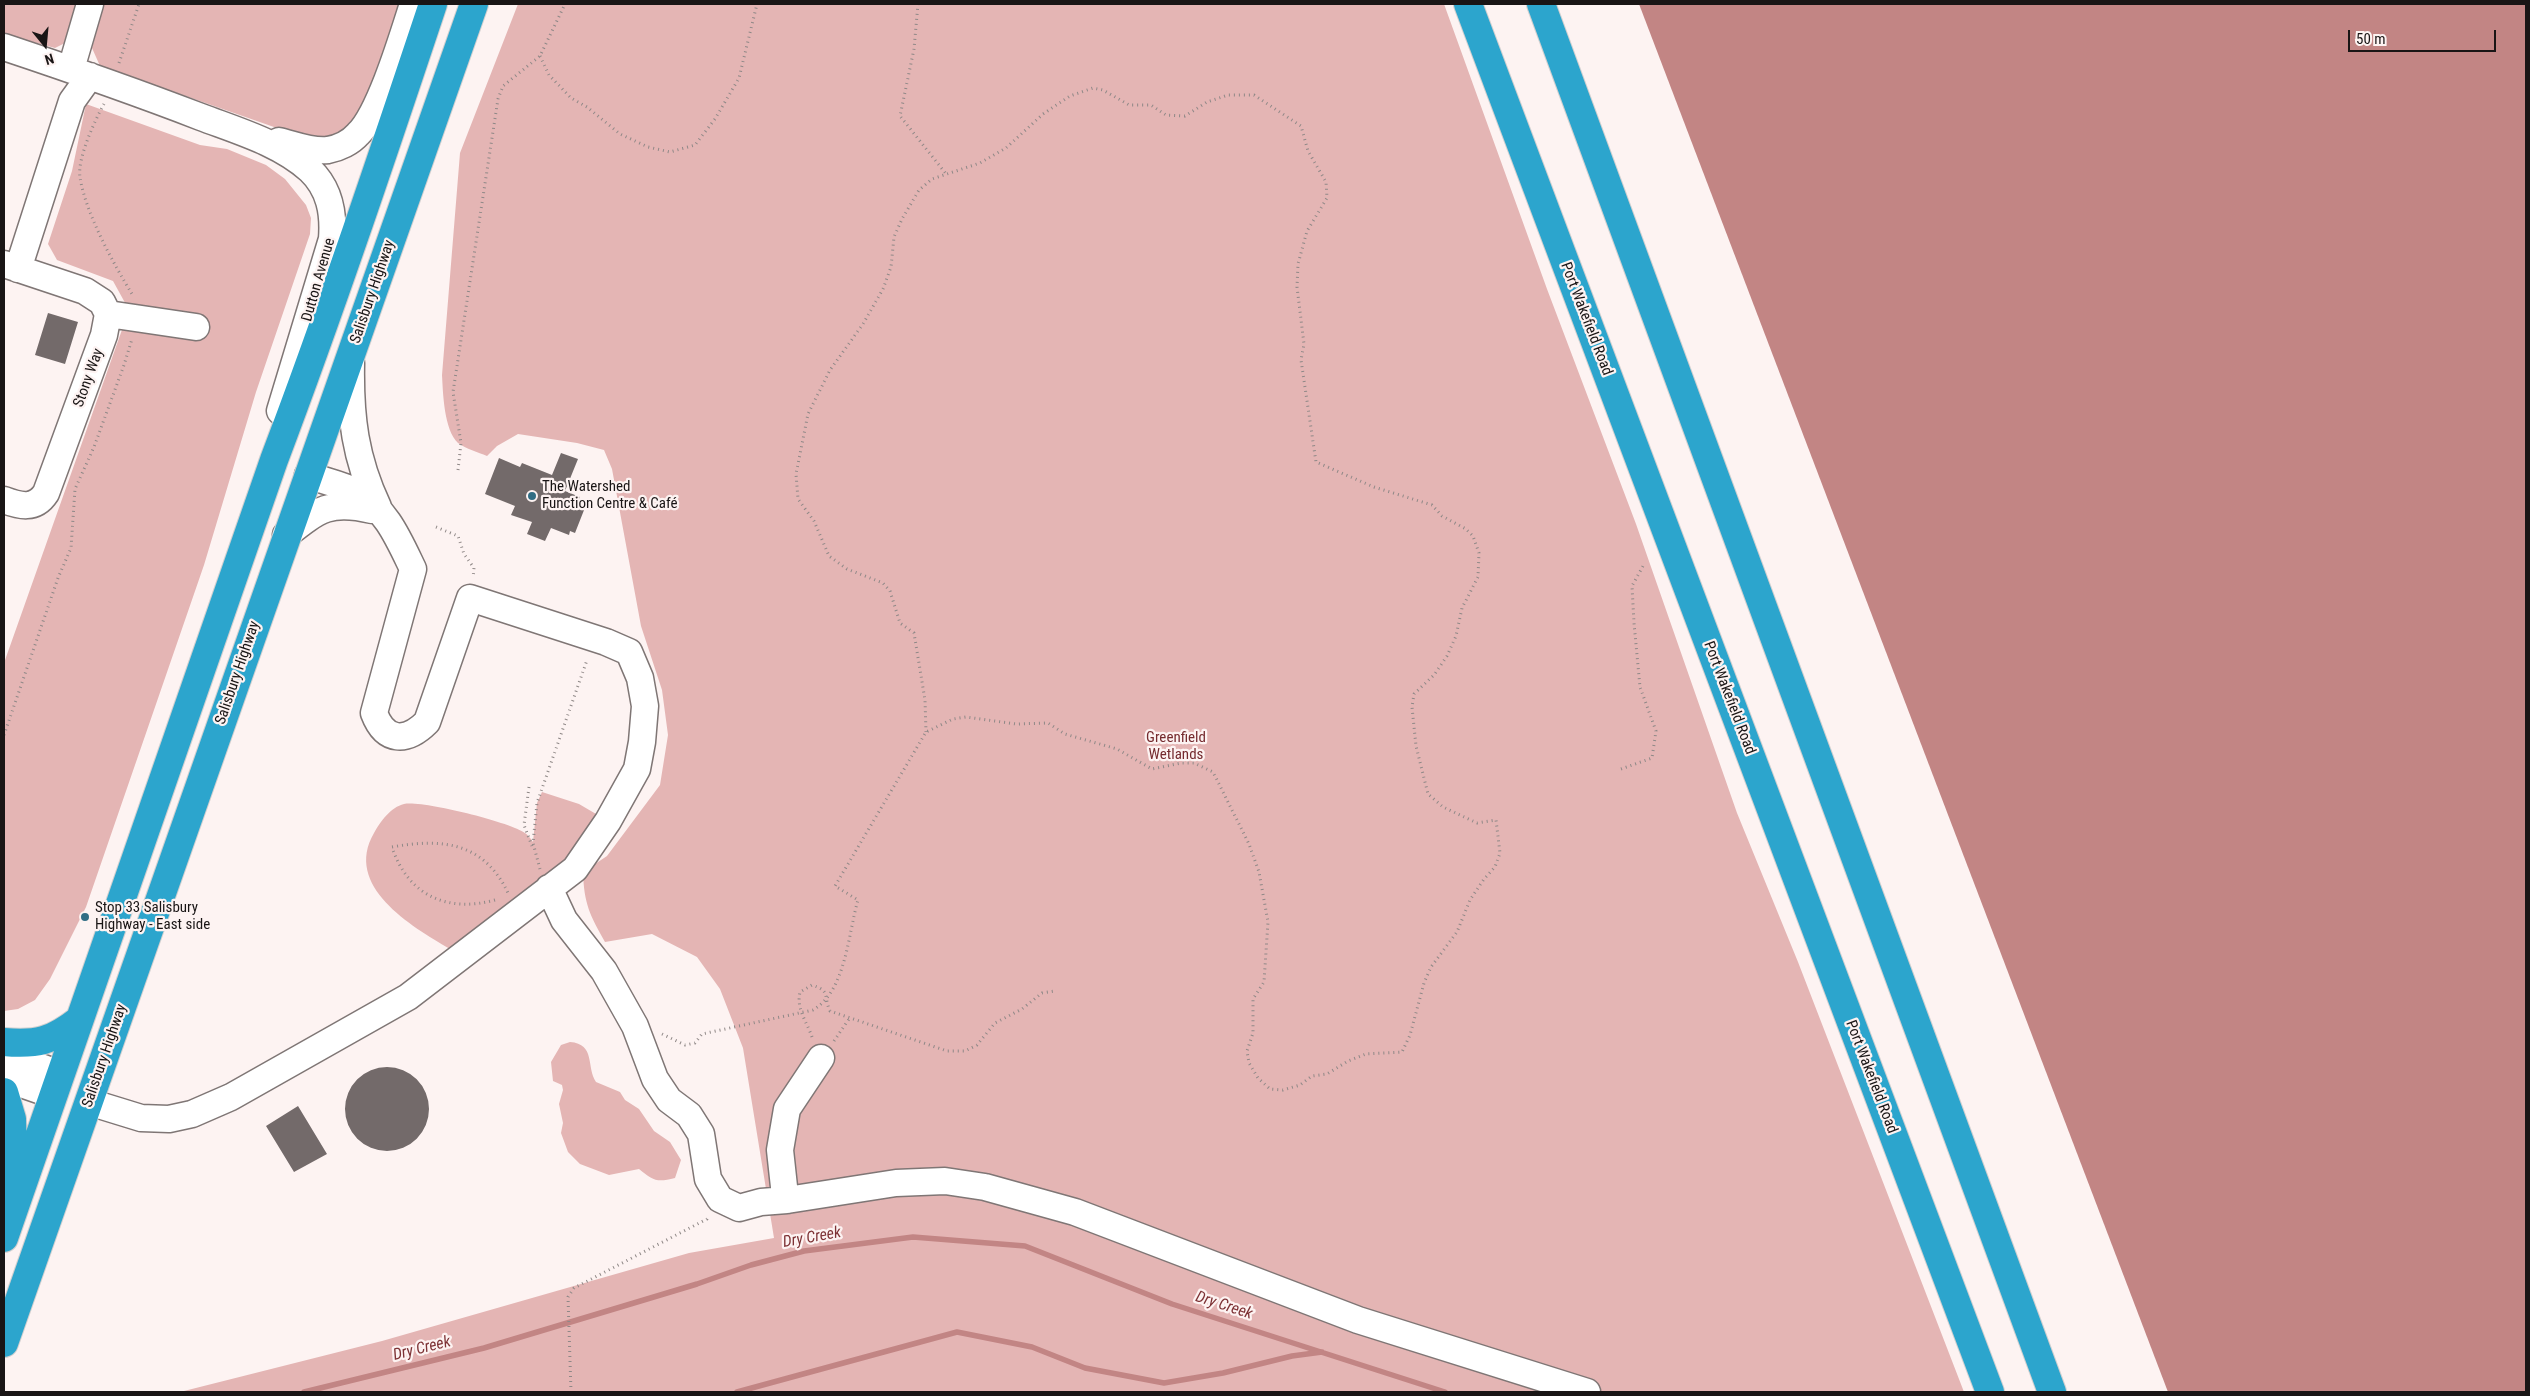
<!DOCTYPE html>
<html>
<head>
<meta charset="utf-8">
<style>
	body { margin:0 }
	#map { position:relative; width:2530px; height:1396px; overflow:hidden; background:#fdf3f2; font-family:"Roboto Condensed",sans-serif }
	canvas { display:block }
	.frame { position:absolute; inset:0; border:5px solid #191515; pointer-events:none }
	.north { position:absolute; left:20px; top:20px; width:50px; height:50px; -webkit-text-stroke:4px #fdf3f2; paint-order:stroke; rotate:163deg; font-size:14px; font-weight:700; line-height:20px; text-align:center; color:#191515 }
	.north::after { content:''; display:block; margin:auto; width:18px; height:22px; background:#191515; clip-path:polygon(50% 0,100% 100%,50% 72%,0 100%) }
	.scale { position:absolute; left:2348px; top:30px; width:148px; height:22px; box-sizing:border-box; border:2px solid #191515; border-top:0; padding-left:6px; font-size:15px; line-height:18px; white-space:nowrap; color:#191515; -webkit-text-stroke:4px #fdf3f2; paint-order:stroke }
</style>
</head>
<body>
<div id="map">
<canvas width="2530" height="1396"></canvas>
<div class="frame"></div>
<div class="north">N</div>
<div class="scale">50 m</div>
</div>
<script>
const g = document.querySelector('canvas').getContext('2d');
g.lineJoin = 'round';
function fill(path, color) { g.fillStyle = color; g.fill(path, 'evenodd'); }
function stroke(path, color, width, dash) { g.strokeStyle = color; g.lineWidth = width; g.lineCap = dash ? 'butt' : 'round'; g.setLineDash(dash || []); g.stroke(path); }
function write(font, color, halo, rows, align = 'center') {
  g.font = font + ' "Roboto Condensed",sans-serif'; g.lineWidth = 4.5; g.setLineDash([]); g.textBaseline = 'middle'; g.strokeStyle = halo; g.fillStyle = color; for (const [text, x, y, turn = 0] of rows) {
    g.save(); g.translate(x, y); g.rotate((+turn || 0) * Math.PI / 180); g.textAlign = isNaN(turn) ? turn : align; if (halo) g.strokeText(text, 0, 0); g.fillText(text, 0, 0); g.restore();
  }
}
const green = new Path2D(`
	M4,4h74l-13,39 -10,5 -51,-14z
	M103,4h306c-14,37 -31,104 -65,126 -10,7 -21,8 -33,10l-211,-74 -8,-18z
	M518,4h926l103,285 89,235 101,289 61,149 166,430h-1784l202,-51 307,-88 85,-15 -31,-190 -23,-59 -23,-32 -45,-23 -47,8c-15,-27 -21,-38 -22,-70l24,-16 53,-71 8,-50 -6,-45 -21,-64 -29,-157 -8,-19 -27,-7 -59,-9 -21,12 -10,10c-9,-4 -21,-7 -29,-13 -14,-13 -15,-50 -16,-68l18,-222z
	M86,104l114,41 27,4 39,16 19,14 21,26 5,13 -1,16 -54,158 -52,173 -118,342 -36,72 -15,21 -17,9 -14,2v-348l125,-353 -16,-29 -56,-21 -9,-16 24,-73z
	M542,792l37,12 29,17 -33,48 -125,80c-39,-23 -107,-63 -76,-116 6,-11 17,-26 30,-29 17,-4 106,18 121,29 3,2 6,6 8,9l4,-39z
	M570,1042c26,2 16,25 26,40l24,10 5,8 14,9 15,22 16,11 11,18 -6,18c-19,5 -22,2 -36,-9l-30,6 -29,-11 -12,-12 -7,-19 2,-10 -4,-19 4,-14 -1,-5 -9,-4 -2,-19 10,-17z`);
const water = new Path2D(`
	M1639,4h887v1388h-358z`);
const stream = new Path2D(`
	M304,1392l180,-44 213,-64 54,-19 53,-14 109,-14 112,9 147,58 273,88
	M737,1392l220,-60 75,15 53,21 79,15 59,-10 69,-17 30,-4`);
const building = new Path2D(`
	M48,313l30,9 -13,42 -30,-9z
	M561,453l17,6 -13,32 15,6 -2,5 8,3 -11,28 -5,-2 -1,4 -18,-7 -6,13 -18,-7 5,-12 -21,-7 4,-9 -30,-12 14,-36 21,9 2,-4 30,12z
	M345 1109a42 42 0 1 1 84 0a42 42 0 1 1-84 0Z
	M298,1106l29,48 -33,18 -28,-46z`);
const path = new Path2D(`
	M918,4l-4,45 -14,67 47,59
	M540,56l9,19 22,23 16,9 33,27 28,13 22,5 25,-7 20,-26 24,-41 18,-74
	M119,63l20,-59
	M104,104c-9,16 -27,55 -24,73 5,35 33,86 52,117
	M458,470l3,-27 -8,-51 45,-293 5,-13 37,-30 25,-52
	M436,527l22,9 6,18 10,14 -1,10
	M4,735l54,-157 13,-30 4,-59 19,-42 30,-82 8,-26
	M1621,769l31,-11 4,-27 -16,-44 -6,-64 -2,-37 11,-20
	M529,787l-5,38 8,21
	M540,869l-7,-26 4,-40 50,-143
	M495,900c-47,13 -87,-4 -103,-53 50,-9 92,-5 116,46
	M662,1034l23,11 10,-2 7,-9 111,-24c33,-19 35,-76 45,-110l-23,-14 91,-154 27,-13 13,-2 50,7 32,-1 17,11 52,15 35,20 29,-6h13l19,9 36,72 10,28 9,50 -4,60 -11,17v34l-6,18 2,12 9,15 12,11 13,1 17,-5 12,-9 15,-2 21,-13 18,-7 36,-2 8,-17 14,-52 7,-16 26,-35 13,-32 14,-21 11,-12 5,-14 -4,-33 -19,3 -34,-16 -15,-13 -12,-48 -4,-39 2,-13 20,-19 13,-19 9,-20 6,-28 16,-31 1,-24 -6,-17 -7,-7 -24,-13 -10,-11 -58,-18 -58,-25 -15,-102 3,-16 -7,-57 1,-23 9,-33 20,-33 -1,-16 -18,-31 -7,-25 -47,-31h-26l-21,7 -22,14 -19,-1 -15,-10h-22l-26,-15 -10,-2 -23,8 -27,18 -37,34 -26,15 -48,16 -13,11 -17,29 -8,18 -3,30 -8,22 -20,35 -33,46 -22,44 -12,60 2,25 16,22 15,35 18,13 36,14 7,8 10,32 14,10 11,67 1,32
	M812,1037c-5,-15 -16,-28 -12,-45l12,-7c19,6 11,11 18,26l117,40h18l12,-6 18,-22 27,-14 20,-16 13,-2
	M834,1041l15,-22
	M571,1392l-3,-95 6,-9 133,-69 1,-3`);
const minor = new Path2D(`
	M4,47c66,22 132,45 197,70 37,14 79,26 109,53 20,19 24,43 22,69l-52,172
	M71,69l19,-65
	M279,141c16,4 33,11 49,9 11,-2 23,-8 30,-16 22,-21 45,-99 55,-130
	M4,264l81,27 17,11 6,12 -4,21 -58,158c-11,17 -26,13 -42,7
	M18,269l54,-168 18,-25
	M108,314l88,13
	M351,363c-1,54 4,95 27,144
	M286,535c33,-26 44,-35 86,-25
	M549,888l15,32 40,51 31,55 20,53 14,21 20,15 12,19 7,45 12,20 19,9 22,-6 26,-2 109,-17 49,-2 40,6 90,25 283,108 229,72
	M4,1054l56,20
	M4,1078l49,17
	M89,1102l52,16 28,1 23,-5 39,-17 177,-100 167,-128 33,-48 29,-52 5,-27 3,-36 -5,-28 -11,-26 -23,-10 -136,-44 -43,124c-21,21 -42,20 -53,-9l39,-144c-14,-29 -27,-61 -57,-77 -15,-8 -33,-11 -48,-17
	M787,1200l-2,-4 -5,-46 7,-41 34,-51`);
const highway = new Path2D(`
	M1468,4l522,1388
	M1541,4l511,1388
	M4,1042c33,3 48,-1 75,-22
	M4,1092l8,27 2,67
	M4,1238l270,-778c57,-151 108,-303 159,-456
	M4,1343l470,-1339`);
const markers = [
	[532,496,5,"#306d84"],
	[85,917,5,"#306d84"]
];
const streetNames = [
	["Dutton Avenue",319,280,-74],
	["Salisbury Highway",373,292,-71],
	["Port Wakefield Road",1586,319,69],
	["Stony Way",89,378,-70],
	["Salisbury Highway",238,673,-71],
	["Port Wakefield Road",1729,698,69],
	["Salisbury Highway",105,1056,-71],
	["Port Wakefield Road",1871,1077,69]
];
const poiNames = [
	["The Watershed",542,487],
	["Function Centre & Café",542,504],
	["Stop 33 Salisbury",95,908],
	["Highway - East side",95,925]
];
const parkNames = [
	["Greenfield",1176,738],
	["Wetlands",1176,755]
];
const waterNames = [
	["Dry Creek",812,1238,-10],
	["Dry Creek",1224,1306,18],
	["Dry Creek",422,1349,-14]
];
fill(green, '#e4b5b4');
fill(water, '#c28584');
stroke(stream, '#c28584', 5.5);
fill(building, '#736a6a');
stroke(minor, '#7f7675', 29);
stroke(highway, '#d1d0d0', 30);
stroke(path, '#8f8887', 3, [1, 4]);
stroke(minor, '#fff', 26);
stroke(highway, '#2ca5cd', 28);
for (const [x, y, r, color] of markers) { const dot = new Path2D(); dot.arc(x, y, r, 0, 2 * Math.PI); g.fillStyle = color; g.fill(dot); stroke(dot, '#fdf3f2', 2); }
write('15px', '#191515', '#fdf3f2', streetNames);
write('15px', '#191515', '#fdf3f2', poiNames, 'left');
write('15px', '#752a2e', '#fdf3f2', parkNames);
write('italic 16px', '#7d3235', '#fdf3f2', waterNames);
</script>
</body>
</html>
